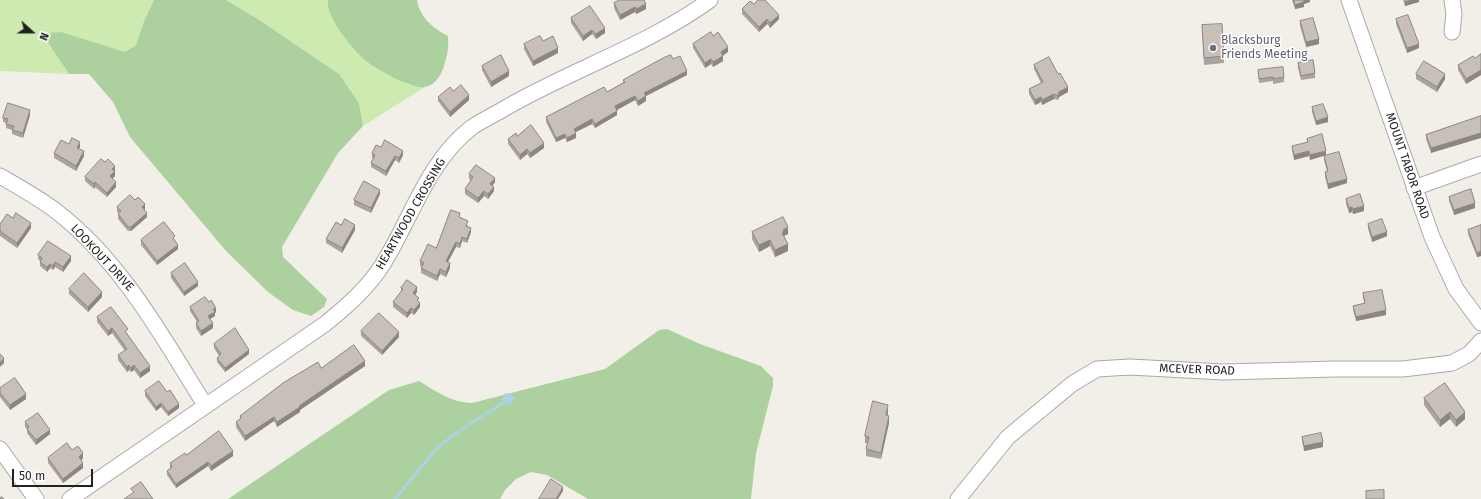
<!DOCTYPE html>
<html>
<head>
<meta charset="utf-8">
<style>
	body { margin:0 }
	#map { position:relative; width:1481px; height:499px; overflow:hidden; background:#f2efe9; font-family:"Fira Sans",sans-serif }
	canvas { display:block }
	.north { position:absolute; left:12px; top:12px; width:40px; height:40px; -webkit-text-stroke:3px #fff; paint-order:stroke; rotate:111deg; font-size:11px; font-weight:700; line-height:16px; text-align:center; color:#222 }
	.north::after { content:''; display:block; margin:auto; width:14px; height:18px; background:#222; clip-path:polygon(50% 0,100% 100%,50% 72%,0 100%) }
	.scale { position:absolute; left:12px; top:469px; width:81px; height:18px; box-sizing:border-box; border:2px solid #222; border-top:0; padding-left:5px; font-size:12px; line-height:14px; white-space:nowrap; color:#222; -webkit-text-stroke:3px #fff; paint-order:stroke }
</style>
</head>
<body>
<div id="map">
<canvas width="1481" height="499"></canvas>
<div class="north">N</div>
<div class="scale">50 m</div>
</div>
<script>
const g = document.querySelector('canvas').getContext('2d');
g.lineJoin = 'round';
function fill(path, color) { g.fillStyle = color; g.fill(path, 'evenodd'); }
function stroke(path, color, width, dash) { g.strokeStyle = color; g.lineWidth = width; g.lineCap = dash ? 'butt' : 'round'; g.setLineDash(dash || []); g.stroke(path); }
function write(font, color, halo, rows, align = 'center') {
  g.font = font + ' "Fira Sans",sans-serif'; g.lineWidth = 3; g.setLineDash([]); g.textBaseline = 'middle'; g.strokeStyle = halo; g.fillStyle = color; for (const [text, x, y, turn = 0] of rows) {
    g.save(); g.translate(x, y); g.rotate((+turn || 0) * Math.PI / 180); g.textAlign = isNaN(turn) ? turn : align; if (halo) g.strokeText(text, 0, 0); g.fillText(text, 0, 0); g.restore();
  }
}
const grass = new Path2D(`
	M0,0h154l-10,21 -8,24 -11,7 -32,-9h-45l21,31 -69,-3z
	M226,0h102l-1,4 81,81 17,2 -62,39 -4,-23 -20,-29 -81,-55z`);
const forest = new Path2D(`
	M154,0h72l32,19 81,55 20,29 4,23 -25,27 -56,94 1,10 44,42 -3,8 -13,9 -18,-6 -25,-18 -42,-41 -96,-114 -17,-35 -24,-28h-20l-21,-31 -1,-10 14,-1 64,20 11,-7 8,-24z
	M328,0h89c3,18 16,28 31,36 1,13 -1,21 -5,33 -3,8 -9,17 -19,18 -13,2 -48,-18 -58,-26 -13,-11 -41,-45 -38,-61z
	M667,329l33,15 61,22 12,12v8l-17,67 -5,46h-163l-41,-24 -16,-3 -15,7 -11,11 -5,9h-272l161,-109 30,-9c16,10 34,22 53,22l133,-34 54,-39z`);
const water = new Path2D(`
	M502 399a6 6 0 1 1 12 0a6 6 0 1 1-12 0Z`);
const stream = new Path2D(`
	M395,499l42,-51 22,-17 47,-30`);
const minor = new Path2D(`
	M1349,0l83,237 24,52 25,34
	M1452,32l2,-18 -2,-14
	M0,176c19,11 39,22 56,35 66,51 106,125 149,194
	M1414,188l67,-24
	M0,449l36,50
	M70,499l255,-175c21,-17 43,-36 58,-60 28,-45 45,-103 88,-136 11,-8 25,-14 36,-21 66,-38 141,-62 203,-107
	M958,499l50,-62 64,-53 25,-15 33,-2 93,5 112,-3h68l49,-6 17,-9 12,-13`);
const wall = new Path2D(`
	M1292,0h18v2l-6,2v3l-9,2z
	M1403,0h16v2l-14,4z
	M614,3l32,6 -10,5 -1,-2 -15,8 -6,-12z
	M754,4l25,15 -9,9 -3,-4 -8,8 -17,-18v-5z
	M571,18l34,15 -9,6 -4,-5 -9,7 -12,-18z
	M1396,19l23,29 -12,5 -11,-29z
	M1300,21l19,23 -13,3 -6,-21z
	M1202,25l22,31v7l-20,2z
	M713,36l15,16 -5,3v6l-10,6 -2,-3 -6,4 -12,-20v-4z
	M543,41l15,12 -25,13 -9,-17v-5z
	M1481,54v21l-15,9 -8,-14v-5l17,-7z
	M673,59l14,16 -41,21v5l-8,5 -3,-6 -18,10v5l-22,13 -3,-4 -17,8 1,6 -9,4 -2,-4 -9,4 -10,-20v-5l61,-25 16,-9v-3z
	M1298,63l17,10v5l-14,2 -3,-12z
	M1034,65l34,27 -9,5 -1,3 -4,-1 -12,6 -1,-3 -6,3 -6,-11v-5l12,-6 -7,-14z
	M482,66l27,10 -18,11 -9,-17z
	M1258,70l26,7v5l-11,2v-3l-14,2z
	M1416,74l29,5 -8,13 -21,-13z
	M453,91l16,9 -19,17 -12,-16v-4z
	M1312,107l16,15 -12,3 -4,-13z
	M30,115l-7,23 -11,-4v-4l-6,-2v-5l-3,-1v-4z
	M1481,116l-50,37 -5,-14v-4z
	M517,136l27,12 -14,10 -3,-4 -7,6 -12,-16v-5z
	M1307,139l19,16 -16,5 -1,-4 -15,4 -2,-9v-5l15,-3z
	M69,144l11,3 -1,2 5,7 -8,15 -22,-13v-5z
	M381,147l22,8 -4,8 -4,-3 -9,16 -15,-9v-4l2,-5h-1v-5z
	M1324,156l23,27 -19,6 -3,-12v-5l2,-1 -3,-11z
	M115,170v6l-3,2 4,9 -9,10 -12,-10 -1,2 -9,-8v-4z
	M469,174l26,8 -3,4 2,5 -6,8 -4,-3 -6,7 -13,-9v-5l6,-9 -2,-1z
	M380,194l-9,19 -17,-8v-5z
	M1449,197l26,11 -21,7 -5,-14z
	M1346,199l18,12 -11,3 -1,-2 -3,1 -3,-9z
	M135,200l10,9h-1l3,8 -16,14h-3l-10,-12v-5l1,-1 -2,-1v-5z
	M13,218l18,10 -14,20 -17,-12v-12z
	M1368,224l19,12 -15,6 -4,-13z
	M341,225l14,5 -13,23 -16,-10v-4z
	M468,225v1l3,6 -4,11 -5,-2 -2,7 -4,-1 -8,15 2,6 -4,9 -6,-3 -3,7 -16,-8v-5l1,-2h-2v-5l16,-13z
	M1481,225v31l-4,1 -9,-23v-4z
	M752,232l36,2 -4,2 4,15 -13,6 -5,-11 -11,6 -7,-13z
	M141,240h34l3,9 -21,16 -16,-20z
	M38,255l33,6 -8,11 -8,-5 -2,3 -3,-2 -3,4 -7,-6v-5l-2,-2z
	M171,273l27,13 -14,10 -13,-18z
	M401,288l16,4 -2,3 4,7 1,5 -6,8 -3,-2 -4,5 -14,-11v-5l8,-10z
	M69,289l33,8 -14,15 -19,-18z
	M1363,293l23,22 -30,6 -3,-11v-4l12,-3 -2,-5z
	M190,307l26,5 -1,1v3l-5,3 3,9 -12,8 -5,-8v-5l1,-1 -7,-11z
	M97,317l30,17 23,37 -10,7 -6,-8 -3,2 -2,-2 -2,2 -9,-12v-5l7,-4 -13,-18 -4,3 -11,-14z
	M361,331l38,6 -17,18 -21,-19z
	M214,344l35,10 -24,18 -8,-10v-4l2,-2 -5,-8z
	M365,366l-65,44v2l-23,15 -3,-6 -29,20 -9,-14v-5l4,-3v-3l81,-48z
	M0,388l26,11 -16,11 -10,-13z
	M145,391l34,17 -11,8 -7,-9 -5,4 -11,-15z
	M1424,398l41,21 -9,8 -6,-8 -10,8 -16,-22z
	M888,412l-1,4 2,7 -8,36 -15,-3v-7l2,-5 -3,-1v-7z
	M25,422l25,12 -14,11 -9,-12v-4l-2,-2z
	M1302,437l21,10 -19,4 -2,-10z
	M72,450l11,8 -2,2 2,8 -20,15 -15,-20v-5z
	M186,455l47,1 -22,15 -3,-5 -32,22 -9,-13v-4l3,-2v-6z`);
const shadedWall = new Path2D(`
	M1304,0h6v2l-6,2v3l-9,2v-4z
	M1410,0h9v2l-14,4v-4z
	M646,4v5l-10,5v-5z
	M635,7v5l-15,8v-5z
	M779,15v4l-9,9v-5z
	M767,19v5l-8,8v-5z
	M605,28v5l-9,6v-5z
	M592,30v4l-9,7v-5z
	M1319,39v5l-13,3v-5z
	M1419,44v4l-12,5v-5z
	M728,47v5l-7,5v-5z
	M558,48v5l-25,13v-5z
	M723,56v5l-10,6v-5z
	M711,59v5l-6,4v-5z
	M1481,70v5l-15,9v-5z
	M509,71v5l-18,11v-5z
	M687,71v4l-41,21v5l-8,5v-5l6,-8z
	M1445,74v5l-8,13v-5z
	M1068,87v5l-9,5 -1,3v-4l1,-4z
	M1054,94v5l-12,6v-5z
	M469,95v5l-19,17v-5z
	M635,96v4l-20,11v-5z
	M1041,97v5l-6,3v-5z
	M30,110v5l-7,23v-5z
	M617,111v4l-22,13v-4z
	M1328,117v5l-12,3v-4z
	M592,119v5l-18,9v-4z
	M576,133v5l-9,4v-4z
	M1481,133v5l-50,15v-5z
	M565,134v4l-9,4v-4z
	M80,142v5l-3,5v-4z
	M544,143v5l-14,10v-5z
	M527,149v5l-7,6v-5z
	M84,151v5l-8,15v-5z
	M403,151v4l-4,8v-5z
	M1309,151v5l-15,4v-5z
	M1326,151v4l-16,5v-5z
	M395,156v4l-9,16v-5z
	M115,166v4l-1,2 1,-1v5l-5,5v-5l2,-7z
	M495,178v4l-5,7v-5z
	M1347,179v4l-19,6v-5z
	M95,182v5l-1,2v-5z
	M116,182v5l-9,10v-4z
	M494,187v4l-6,8v-5z
	M380,190v4l-9,19v-5z
	M484,191v5l-6,7v-5z
	M1475,203v5l-21,7v-5z
	M145,204v5l-3,3v-5z
	M1364,206v5l-11,3v-5z
	M1352,207v5l-3,1v-5z
	M147,213v4l-16,14v-4z
	M31,223v5l-14,20v-5z
	M355,225v5l-13,23v-5z
	M788,227v7l-4,2v3l-2,1 1,-10z
	M471,228v4l-4,11v-4z
	M1387,232v4l-15,6v-5z
	M462,237v4l-2,7v-4z
	M770,240v6l-11,6v-7z
	M456,242v5l-10,18v-4z
	M788,244v7l-13,6v-7z
	M178,245v4l-21,16v-4z
	M1481,251v5l-4,1v-4z
	M71,256v5l-8,11v-5z
	M55,262v5l-2,3v-4z
	M450,263v5l-4,9v-5z
	M50,264v4l-3,4v-5z
	M440,269v5l-3,7v-5z
	M198,282v4l-14,10v-4z
	M417,287v5l-4,6v-5z
	M102,292v5l-14,15v-5z
	M420,303v4l-6,8v-5z
	M216,308v4l-1,1v3l-7,4v-4l5,-7z
	M411,308v5l-4,5v-5z
	M1386,310v5l-30,6v-4z
	M213,323v5l-12,8v-5z
	M112,328v5l-4,3v-5z
	M399,332v5l-17,18v-4z
	M249,350v4l-24,18v-4z
	M4,358v5l-4,4v-4z
	M365,361v5l-65,44v2l-23,15v-5l22,-16z
	M129,365v5l-2,2v-5z
	M134,365v5l-3,2v-4z
	M150,366v5l-10,7v-5z
	M26,394v5l-16,11v-5z
	M161,403v4l-5,4v-4z
	M179,404v4l-11,8v-4z
	M888,405v7l-2,10v-7z
	M1450,412v7l-10,8v-7z
	M1465,412v7l-9,8v-7z
	M889,416v7l-8,36v-6z
	M274,417v4l-29,20v-5z
	M50,430v4l-14,11v-5z
	M1323,442v5l-19,4v-5z
	M233,451v5l-22,15v-5z
	M83,453v5l-4,4v-5z
	M208,462v4l-32,22v-4z
	M83,463v5l-20,15v-4z
	M563,487v4l-5,8h-2z`);
const building = new Path2D(`
	M620,0h24l2,4 -10,5 -1,-2 -15,8 -6,-12z
	M758,0h7l14,15 -9,8 -3,-4 -8,8 -17,-18 8,-8 4,3z
	M1294,0h10v2l-9,3z
	M590,6l15,22 -9,6 -4,-4 -9,6 -12,-18z
	M1408,15l11,29 -12,4 -11,-29z
	M1313,18l6,21 -13,3 -6,-21z
	M1222,24l2,32 -20,2 -2,-33z
	M711,32l2,4 5,-4 10,15 -7,5 2,4 -10,6 -2,-3 -6,4 -12,-19z
	M540,36l3,5 10,-5 5,12 -25,13 -9,-17z
	M1481,54v16l-15,9 -8,-14 15,-9 2,2z
	M501,55l8,16 -18,11 -9,-16z
	M671,55l2,4 7,-3 7,15 -43,22 2,3 -8,5 -3,-5 -20,10 2,5 -22,13 -3,-5 -18,10 2,4 -9,5 -2,-4 -9,4 -10,-21 58,-30 3,5 18,-10 -2,-2 7,-4 33,-18z
	M1049,57l9,17 2,-1 8,14 -9,5 -1,4 -4,-2 -12,6 -1,-3 -6,3 -6,-11 14,-7 -9,-17z
	M1313,60l2,13 -14,3 -3,-13z
	M1424,61l21,13 -8,13 -21,-13z
	M1283,67l1,10 -11,2v-2l-14,2 -1,-9z
	M461,85l8,10 -19,17 -12,-15 12,-10 3,4z
	M8,103l22,7 -7,23 -11,-3 2,-4 -8,-2 2,-5 -5,-1z
	M1323,104l5,13 -12,4 -4,-14z
	M1481,116v17l-50,15 -5,-13z
	M531,125l13,18 -14,10 -3,-4 -7,6 -12,-16 8,-6 1,3z
	M1322,134l4,17 -16,4 -1,-4 -15,4 -2,-9 16,-4 -1,-3z
	M72,138l8,4 -3,6 7,3 -8,15 -22,-13 7,-13 8,4z
	M385,140l18,11 -4,7 -4,-2 -9,15 -15,-8 4,-8 -3,-2 4,-8 5,2z
	M1339,152l8,27 -19,5 -3,-12 3,-1 -4,-15z
	M101,159l4,3 3,-3 7,7 -3,3 3,2 -5,5 6,6 -9,11 -12,-11 -1,2 -9,-7z
	M476,165l19,13 -5,6 4,3 -6,7 -4,-3 -6,7 -13,-9 8,-12 -4,-3z
	M364,181l16,9 -9,18 -17,-8z
	M1471,189l4,14 -21,7 -5,-13z
	M1360,194l4,12 -11,3 -1,-2 -3,1 -3,-9z
	M130,195l5,5 3,-3 7,7 -3,3 5,6 -16,14h-3l-10,-13 3,-3 -4,-4z
	M451,210l9,3 -1,4 9,4 -2,5 5,2 -4,11 -5,-2 -2,7 -4,-2 -10,19 4,2 -4,9 -6,-3 -3,7 -16,-8 3,-5 -4,-2 8,-17 8,4z
	M16,213l15,10 -14,20 -17,-12v-7l7,-10 6,4z
	M783,217l5,10 -5,3 1,2 -2,1 6,11 -13,6 -5,-10 -11,5 -7,-13z
	M345,219l10,6 -13,23 -16,-9 10,-17 5,3z
	M1382,219l5,13 -15,5 -4,-13z
	M164,222l11,14 -2,2 5,7 -21,16 -16,-21z
	M1481,225v26l-4,2 -9,-23z
	M48,241l23,15 -8,11 -8,-5 -2,4 -3,-2 -3,3 -7,-5 2,-4 -4,-3z
	M185,263l13,19 -14,10 -13,-19z
	M84,273l18,19 -14,15 -19,-18z
	M407,280l10,7 -4,6 6,5 -2,2 3,3 -6,7 -3,-2 -4,5 -14,-11 10,-13 -2,-1z
	M1382,290l4,20 -30,7 -3,-11 12,-3 -2,-10z
	M205,297l4,5 2,-2 5,8 -3,1 2,3 -7,4 5,7 -12,8 -5,-8 3,-2 -9,-14z
	M111,307l17,22 -3,2 25,35 -10,7 -6,-8 -3,3 -2,-3 -2,2 -9,-12 9,-6 -15,-21 -4,3 -11,-14z
	M379,313l20,19 -17,19 -21,-20z
	M235,328l14,22 -24,18 -8,-10 4,-4 -7,-10z
	M354,345l11,16 -66,45 1,1 -23,15 -3,-5 -29,19 -9,-14 5,-4 -1,-2 43,-33 35,-21 3,6z
	M0,354l4,4 -4,5z
	M15,378l11,16 -16,11 -10,-12v-5z
	M159,381l8,11 3,-2 9,14 -11,8 -7,-9 -5,4 -11,-16z
	M1445,383l20,29 -9,8 -6,-8 -10,8 -16,-22z
	M873,401l15,4 -2,10 3,1 -8,37 -15,-4 3,-12 -4,-1z
	M38,413l12,17 -14,10 -9,-11 2,-2 -4,-5z
	M219,431l14,20 -22,15 -3,-4 -32,22 -9,-13 5,-4 -2,-4 15,-10 1,2z
	M1321,433l2,9 -19,4 -2,-9z
	M67,443l5,7 6,-4 5,7 -4,4 4,6 -20,16 -15,-21z
	M551,479l12,8 -7,12h-17z
	M141,482l12,17h-29l10,-7 -3,-3z
	M1384,490v9h-18v-8z
	M2,497l2,2h-4v-1z`);
const markers = [
	[1213,48,4,"#6b7280"]
];
const worshipNames = [
	["Blacksburg",1221,41],
	["Friends Meeting",1221,55]
];
const streetNames = [
	["MOUNT TABOR ROAD",1407,166,71],
	["HEARTWOOD CROSSING",411,214,-60],
	["LOOKOUT DRIVE",102,258,47],
	["MCEVER ROAD",1197,370,2]
];
fill(grass, '#cdebb0');
fill(forest, '#add19e');
fill(water, '#aad3df');
stroke(stream, '#aad3df', 3);
stroke(minor, '#a9a9a9', 17);
stroke(minor, '#fff', 15);
fill(wall, '#aba49e');
fill(shadedWall, '#8b8681');
fill(building, '#c7bfb8');
stroke(building, '#8b8681', 1);
for (const [x, y, r, color] of markers) { const dot = new Path2D(); dot.arc(x, y, r, 0, 2 * Math.PI); g.fillStyle = color; g.fill(dot); stroke(dot, '#fff', 1.5); }
write('12px', '#5b616d', '#fff', worshipNames, 'left');
write('12px', '#222', '#fff', streetNames);
</script>
</body>
</html>
